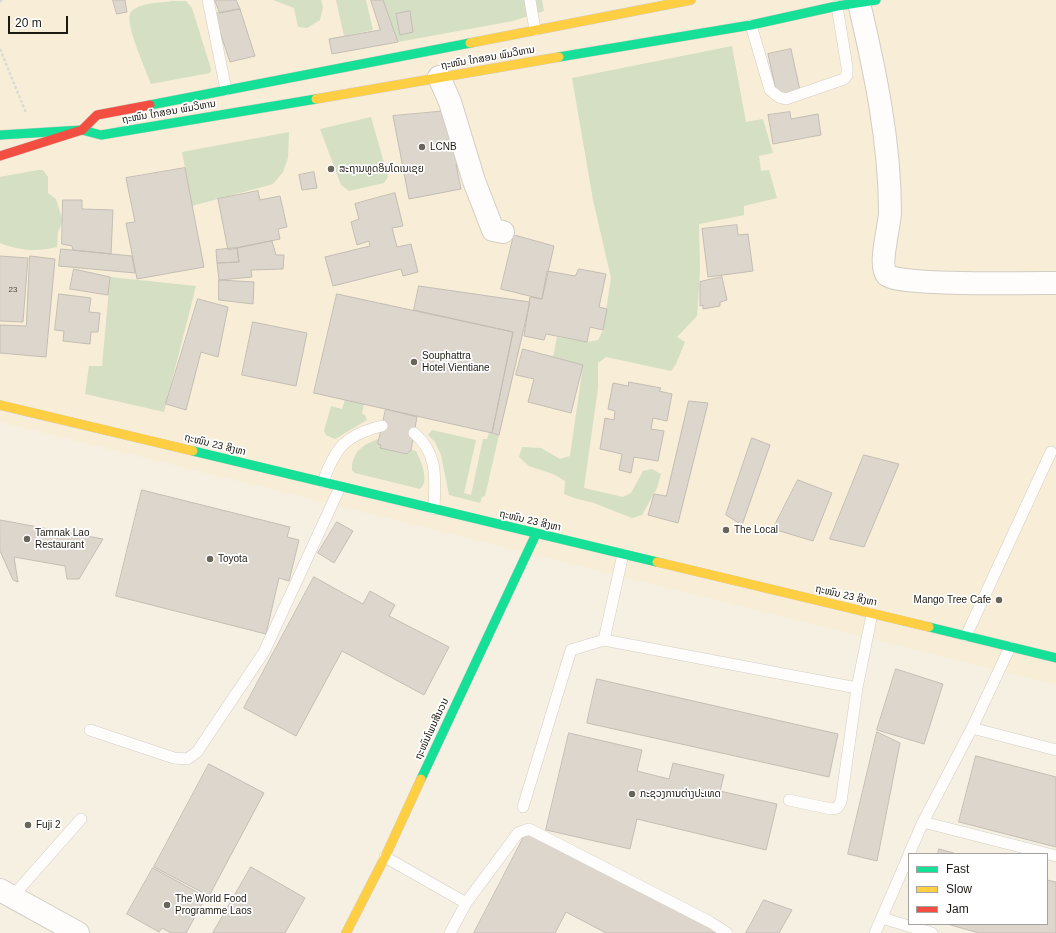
<!DOCTYPE html>
<html>
<head>
<meta charset="utf-8">
<style>
	body { margin:0 }
	#map { position:relative; width:1056px; height:933px; overflow:hidden; background:#f6f0e3; font-family:Helvetica,sans-serif }
	canvas { display:block }
	.legend { position:absolute; left:908px; top:853px; width:140px; height:72px; box-sizing:border-box; background:#fff; border:1px solid #a5a3a0; margin:0; padding:5px 7px; list-style:none; font-size:12px; color:#1d1a11 }
	.legend li { display:flex; align-items:center; gap:8px; height:20px }
	.legend b { width:20px; border:1px solid #a5a3a0 }
	.scale { position:absolute; left:8px; top:16px; width:60px; height:18px; box-sizing:border-box; border:2px solid #1d1a11; border-top:0; padding-left:5px; font-size:12px; line-height:14px; white-space:nowrap; color:#1d1a11; -webkit-text-stroke:3px #fff; paint-order:stroke }
</style>
</head>
<body>
<div id="map">
<canvas width="1056" height="933"></canvas>
<ul class="legend">
<li><b style="height:5px;background:#16e098"></b>Fast</li>
<li><b style="height:5px;background:#ffcf43"></b>Slow</li>
<li><b style="height:5px;background:#f24e42"></b>Jam</li>
</ul>
<div class="scale">20 m</div>
</div>
<script>
const g = document.querySelector('canvas').getContext('2d');
g.lineJoin = 'round';
function fill(path, color) { g.fillStyle = color; g.fill(path, 'evenodd'); }
function stroke(path, color, width, dash) { g.strokeStyle = color; g.lineWidth = width; g.lineCap = dash ? 'butt' : 'round'; g.setLineDash(dash || []); g.stroke(path); }
function write(font, color, halo, rows, align = 'center') {
  g.font = font + ' Helvetica,"Noto Sans Lao",sans-serif'; g.lineWidth = 3.5; g.setLineDash([]); g.textBaseline = 'middle'; g.strokeStyle = halo; g.fillStyle = color; for (const [text, x, y, turn = 0] of rows) {
    g.save(); g.translate(x, y); g.rotate((+turn || 0) * Math.PI / 180); g.textAlign = isNaN(turn) ? turn : align; if (halo) g.strokeText(text, 0, 0); g.fillText(text, 0, 0); g.restore();
  }
}
const built = new Path2D(`
	M0,0h1056v685l-1056,-263z`);
const green = new Path2D(`
	M273,0h48l2,7 -3,13 -13,8 -9,-1 -4,-19z
	M336,0h30l7,30 -29,6z
	M383,0h159l2,11 -31,10 -115,21z
	M173,1h13l6,7 19,61 -1,4 -59,11c-4,-12 -28,-63 -20,-72 9,-10 29,-9 42,-11z
	M732,46l14,76 17,-3 10,34 -14,3 2,15 8,-1 8,28 -33,8v9l-45,9 1,47 -3,45 -20,21 8,5 -9,22 -5,7 -65,-14 -8,6v25l-14,100 39,9 8,-4 12,-22 9,-2 9,5 -4,14 -15,27 -10,3 -38,-15 -20,-5 -10,-4 1,-13 -12,-7 -24,-8 -10,-9 3,-10 19,1 19,11 10,-3 13,-91 -30,-8 4,-20 30,5 11,-2 5,-10 8,-52 -18,-78 -21,-122z
	M371,117l17,60 -4,6 -35,8 -8,-6 -21,-56z
	M289,132l-1,26 -5,14 -10,12 -81,22 -10,-54z
	M38,170h5l5,7v16l8,6 7,22 -5,11 -1,15c-20,5 -37,4 -57,-4v-66z
	M110,277l86,9 -32,126 -79,-18 4,-28h13z
	M345,400l19,4 -2,10 3,1 2,5 -32,19 -9,-4 -2,-4 7,-25 11,3z
	M432,430l44,10 -12,53 7,2 12,-56h4l2,-6 10,2 -14,61 -3,1 -2,6 -31,-8 -8,-40 -6,-13 -7,-7z
	M379,439l-1,5 3,1v3l25,6 5,-4 5,1c5,10 14,30 4,38l-65,-16 -3,-3c-1,-17 12,-27 27,-31z`);
const building = new Path2D(`
	M113,0h12l2,12 -10,2z
	M215,0h21l4,9 -20,4z
	M371,0h12l15,42 -66,12 -3,-15 51,-9z
	M240,9l15,47 -25,6 -16,-48z
	M410,11l3,21 -13,3 -4,-21z
	M791,49l10,46 -23,5 -10,-46z
	M447,111l13,50 -4,3 5,25 -52,10 -16,-83z
	M790,112l1,7 27,-5 3,21 -48,9 -5,-29z
	M185,168l19,99 -67,12 -11,-56 9,-1 -9,-44z
	M314,172l3,16 -15,2 -3,-15z
	M258,191l2,9 20,-4 7,31 -9,2 2,10 -52,11 -10,-51z
	M395,193l8,33 -11,2 5,19 14,-3 7,28 -15,4 -2,-7 -68,17 -8,-29 45,-11 -1,-5 -12,4 -6,-23 8,-3 -4,-15z
	M63,200h19v9l31,1 -2,44 -38,-4 -1,-4 -10,-2z
	M737,225l1,10 10,-1 5,37 -45,6 -6,-48z
	M514,235l40,11 -12,53 -41,-10z
	M272,241l4,14h8l-1,14 -32,1 1,7 -33,3 -2,-17 22,-1 -2,-14z
	M237,248l2,14 -22,1 -1,-13z
	M61,249l71,7 3,17 -76,-7z
	M0,256l28,2 -5,64 -23,-1z
	M30,256l25,3 -9,98 -46,-4v-28l26,1z
	M74,269l36,8 -2,18 -38,-6z
	M579,269l27,5 -7,33 8,2 -4,21 -13,-3 -3,15 -41,-8 -2,6 -20,-4 6,-39 12,2 5,-28 28,5z
	M722,277l5,23 -7,2v4l-17,3v-4l-3,1v-24z
	M219,280l35,2 -1,22 -34,-4z
	M419,286l111,16 -31,133 -7,-2 21,-101 -99,-22z
	M59,294l32,4 -2,14 11,1 -2,19h-7l-1,12 -27,-3 1,-10 -9,-1z
	M337,294l176,38 -21,101 -178,-40z
	M198,299l30,8 -10,50 -17,-5 -15,58 -20,-6z
	M253,322l54,11 -11,53 -54,-11z
	M523,349l60,16 -12,48 -43,-11 6,-23 -18,-4z
	M629,382l32,6 -2,3 13,3 -5,27 -14,-3 -2,11 13,2 -6,30 -24,-4 -3,16 -12,-3 3,-16 -22,-5 5,-31 9,2 1,-9 -7,-2 5,-26 15,3z
	M689,401l19,2 -30,120 -30,-8 6,-21 12,2z
	M386,409l31,8 -6,33 -4,4 -27,-6 1,-3 -3,-1z
	M752,438l18,7 -28,80 -16,-10z
	M864,455l35,9 -35,83 -34,-8z
	M798,480l34,13 -19,48 -40,-12z
	M142,490l148,37 -3,10 12,3 -10,41 -10,-3 -13,56 -150,-38z
	M0,520l103,19 -24,40h-12l-2,-13 -51,-9 4,25 -5,-2 -13,-29z
	M337,522l16,9 -19,32 -16,-10z
	M314,577l49,27 7,-13 25,14 -6,11 60,31 -25,48 -82,-44 -46,85 -52,-28z
	M896,669l47,15 -19,60 -47,-14z
	M597,679l241,55 -9,43 -242,-54z
	M877,732l23,11 -23,118 -29,-7z
	M569,733l73,17 -5,21 32,8 4,-16 51,12 -4,16 57,13 -11,46 -129,-31 -7,30 -84,-19z
	M976,756l80,21v70l-97,-25z
	M209,764l55,29 -55,103 -55,-29z
	M527,831l192,99 -2,3h-111l-40,-21 -11,21h-81z
	M939,849l18,5h-19z
	M251,867l54,31 -20,35h-72z
	M153,868l53,29 -20,36h-15l-9,-5 -3,4 -32,-18z
	M1047,880l9,2v51h-77l-32,-9h100z
	M764,900l28,10 -13,23h-33z`);
const path = new Path2D(`
	M0,2l2,-2
	M0,49l26,64`);
const lane = new Path2D(`
	M208,0l18,90
	M530,0l5,30
	M751,25l19,65 9,7 7,2 58,-20 3,-4v-8l-10,-61
	M414,433c25,21 21,47 20,76
	M323,482c12,-34 22,-47 59,-56
	M966,636l85,-184
	M604,640l19,-86
	M972,728l38,-81
	M90,730l84,28 13,1 10,-7 67,-100 76,-165
	M789,800l42,9 6,-1 4,-6 16,-114 15,-74
	M523,807l48,-157 33,-10 253,48
	M923,822l133,34
	M909,854l14,-32 49,-94 84,22
	M385,857l81,46
	M12,897l69,-78
	M882,918l50,15
	M450,933l16,-30 52,-70 11,-4 181,93 17,11
	M875,933l34,-78`);
const street = new Path2D(`
	M859,3c16,68 31,139 31,209 0,13 -12,53 -3,63 11,11 145,8 169,8
	M439,77l11,25 24,79 19,49 10,2
	M0,890l78,43`);
const fast = new Path2D(`
	M559,57l192,-32 86,-19 39,-6
	M150,105l320,-62
	M0,135l82,-5 19,5 215,-36
	M193,451l464,111
	M929,627l127,31
	M421,779l115,-245`);
const slow = new Path2D(`
	M470,43l221,-43
	M316,99l243,-42
	M0,405l193,46
	M657,562l272,65
	M346,933l39,-76 36,-78`);
const jam = new Path2D(`
	M0,156l82,-26 15,-15 53,-10`);
const markers = [
	[422,147,4,"#69655a"],
	[331,169,4,"#69655a"],
	[414,362,4,"#69655a"],
	[726,530,4,"#69655a"],
	[27,539,4,"#69655a"],
	[210,559,4,"#69655a"],
	[999,600,4,"#69655a"],
	[632,794,4,"#69655a"],
	[28,825,4,"#69655a"],
	[167,905,4,"#69655a"]
];
const numberNames = [
	["23",13,290]
];
const streetNames = [
	["ຖະໜົນ ໄກສອນ ພົມວິຫານ",488,58,-10],
	["ຖະໜົນ ໄກສອນ ພົມວິຫານ",169,112,-10],
	["ຖະໜົນ 23 ສິງຫາ",215,445,14],
	["ຖະໜົນ 23 ສິງຫາ",530,521,13],
	["ຖະໜົນ 23 ສິງຫາ",846,596,13],
	["ຖະໜົນໂພນສີນວນ",432,729,-65]
];
const poiNames = [
	["LCNB",430,147],
	["ສະຖານທູດອິນໂດເນເຊຍ",339,169],
	["Souphattra",422,356],
	["Hotel Vientiane",422,368],
	["The Local",734,530],
	["Tamnak Lao",35,533],
	["Restaurant",35,545],
	["Toyota",218,559],
	["Mango Tree Cafe",991,600,"right"],
	["ກະຊວງການຕ່າງປະເທດ",640,794],
	["Fuji 2",36,825],
	["The World Food",175,899],
	["Programme Laos",175,911]
];
fill(built, '#f8eed7');
fill(green, '#d4dfc4');
fill(building, '#ddd6cd');
stroke(building, '#c4bdb4', 1);
stroke(lane, '#d2cdc3', 12);
stroke(street, '#d2cdc3', 24);
stroke(fast, '#d2cdc3', 10);
stroke(slow, '#d2cdc3', 10);
stroke(jam, '#d2cdc3', 10);
stroke(path, '#dcdad6', 2.5, [3, 2]);
stroke(lane, '#fefdfb', 11);
stroke(street, '#fefdfb', 22);
stroke(fast, '#16e098', 9);
stroke(slow, '#ffcf43', 9);
stroke(jam, '#f24e42', 9);
for (const [x, y, r, color] of markers) { const dot = new Path2D(); dot.arc(x, y, r, 0, 2 * Math.PI); g.fillStyle = color; g.fill(dot); stroke(dot, '#fff', 1.5); }
write('8px', '#504c43', null, numberNames);
write('10px', '#1d1a11', '#fff', streetNames);
write('10px', '#1d1a11', '#fff', poiNames, 'left');
</script>
</body>
</html>
